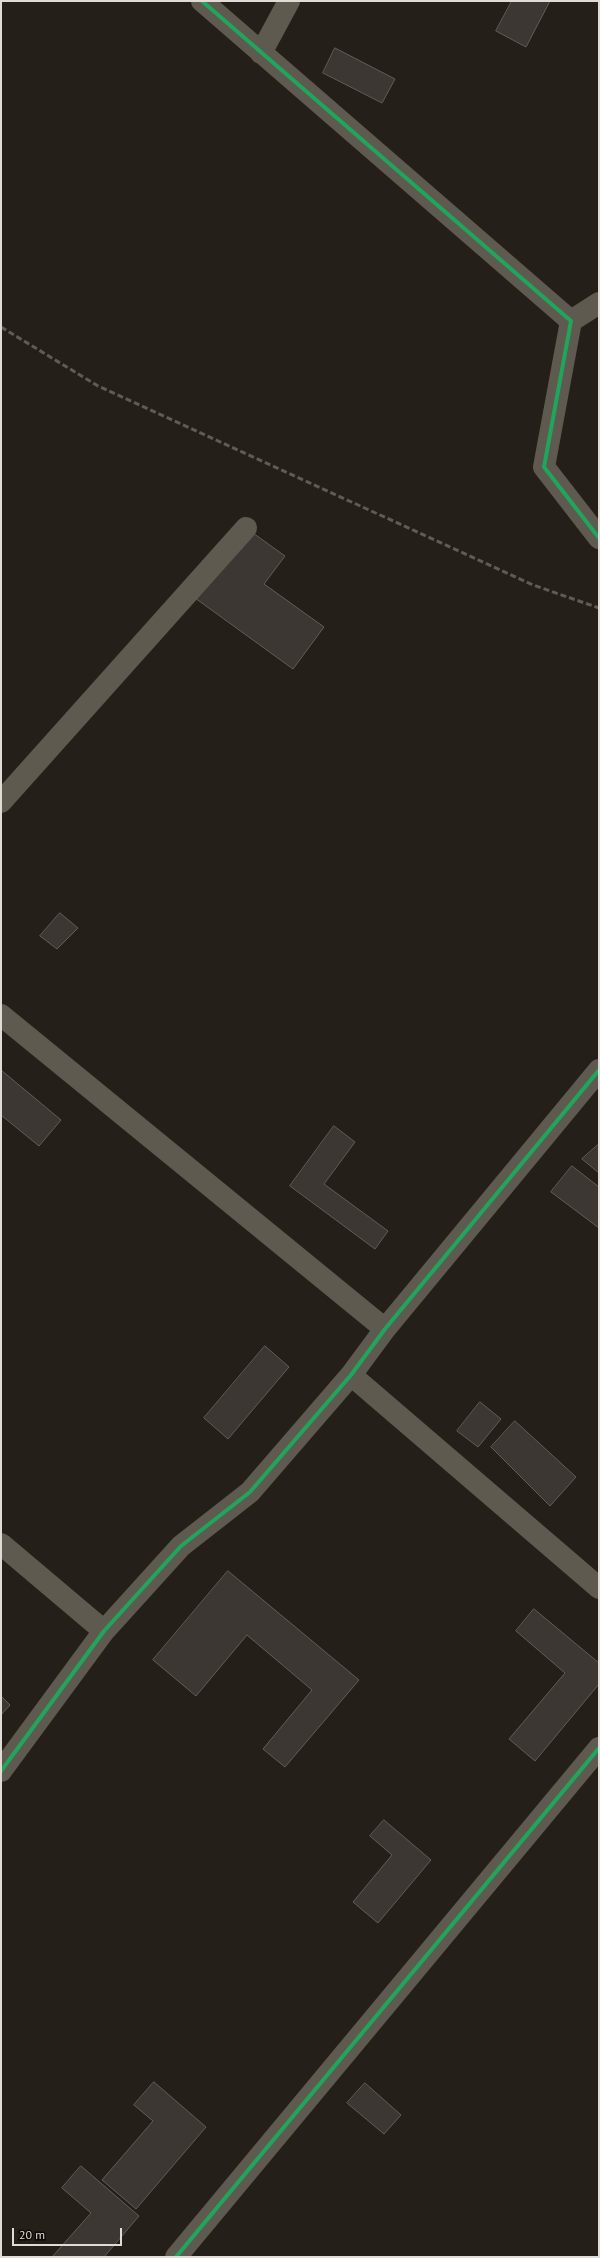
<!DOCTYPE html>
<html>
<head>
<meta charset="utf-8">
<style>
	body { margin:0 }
	#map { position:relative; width:600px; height:2258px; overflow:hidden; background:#251f1a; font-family:"PT Sans",sans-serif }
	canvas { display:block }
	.frame { position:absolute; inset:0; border:2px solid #e2dad5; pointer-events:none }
	.scale { position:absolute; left:12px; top:2228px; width:110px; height:18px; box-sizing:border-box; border:2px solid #e2dad5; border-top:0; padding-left:5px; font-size:12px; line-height:14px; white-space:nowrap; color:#e2dad5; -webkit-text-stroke:3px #0e0906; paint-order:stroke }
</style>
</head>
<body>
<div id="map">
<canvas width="600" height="2258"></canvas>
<div class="frame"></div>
<div class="scale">20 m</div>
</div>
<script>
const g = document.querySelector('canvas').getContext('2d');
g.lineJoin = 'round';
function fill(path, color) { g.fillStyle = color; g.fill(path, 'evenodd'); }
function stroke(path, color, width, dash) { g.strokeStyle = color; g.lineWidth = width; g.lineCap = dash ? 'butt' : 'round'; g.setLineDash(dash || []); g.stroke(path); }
const building = new Path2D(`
	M512,1h38l-24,46 -30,-16z
	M335,48l60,31 -13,24 -59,-30z
	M246,528l39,28 -21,28 60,43 -31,42 -98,-71z
	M60,913l18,15 -21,21 -17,-13z
	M1,1070l60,50 -22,26 -38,-31z
	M334,1126l21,16 -31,42 64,47 -13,18 -85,-63z
	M599,1144v29l-17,-14z
	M572,1166l27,21v41l-48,-36z
	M265,1346l24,21 -61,72 -24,-21z
	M480,1402l21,17 -23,28 -21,-16z
	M515,1421l61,56 -26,29 -59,-59z
	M228,1571l131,109 -74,87 -22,-18 49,-59 -65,-55 -51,61 -43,-36z
	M534,1609l65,54v21l-64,77 -26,-22 56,-66 -49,-42z
	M1,1696l9,9 -9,10z
	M384,1820l47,40 -53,63 -25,-21 39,-47 -22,-19z
	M154,2082l52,45 -70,82 -34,-29 51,-59 -19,-16z
	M365,2083l36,32 -17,19 -37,-31z
	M81,2166l58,50 -35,41h-52l39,-44 -29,-25z`);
const minor = new Path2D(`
	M202,1l369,320 -27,146 55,71
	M261,53l28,-52
	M571,321l28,-18
	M1,802l245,-274
	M1,1015l384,314
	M351,1375l248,213
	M1,1544l103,87
	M1,1771l103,-140 77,-85 69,-54 101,-117 34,-46 214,-259
	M176,2257l423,-509`);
const rail = new Path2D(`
	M1,327l97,59 435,199 66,23`);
const cycleway = new Path2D(`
	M202,1l369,320 -27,146 55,71
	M1,1771l103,-140 77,-85 69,-54 101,-117 34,-46 214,-259
	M176,2257l423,-509`);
fill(building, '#3d3734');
stroke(building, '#635c59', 1);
stroke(minor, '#5e5a4f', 22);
stroke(rail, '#615b55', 3, [6, 3]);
stroke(cycleway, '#20a55d', 4);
</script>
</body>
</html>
